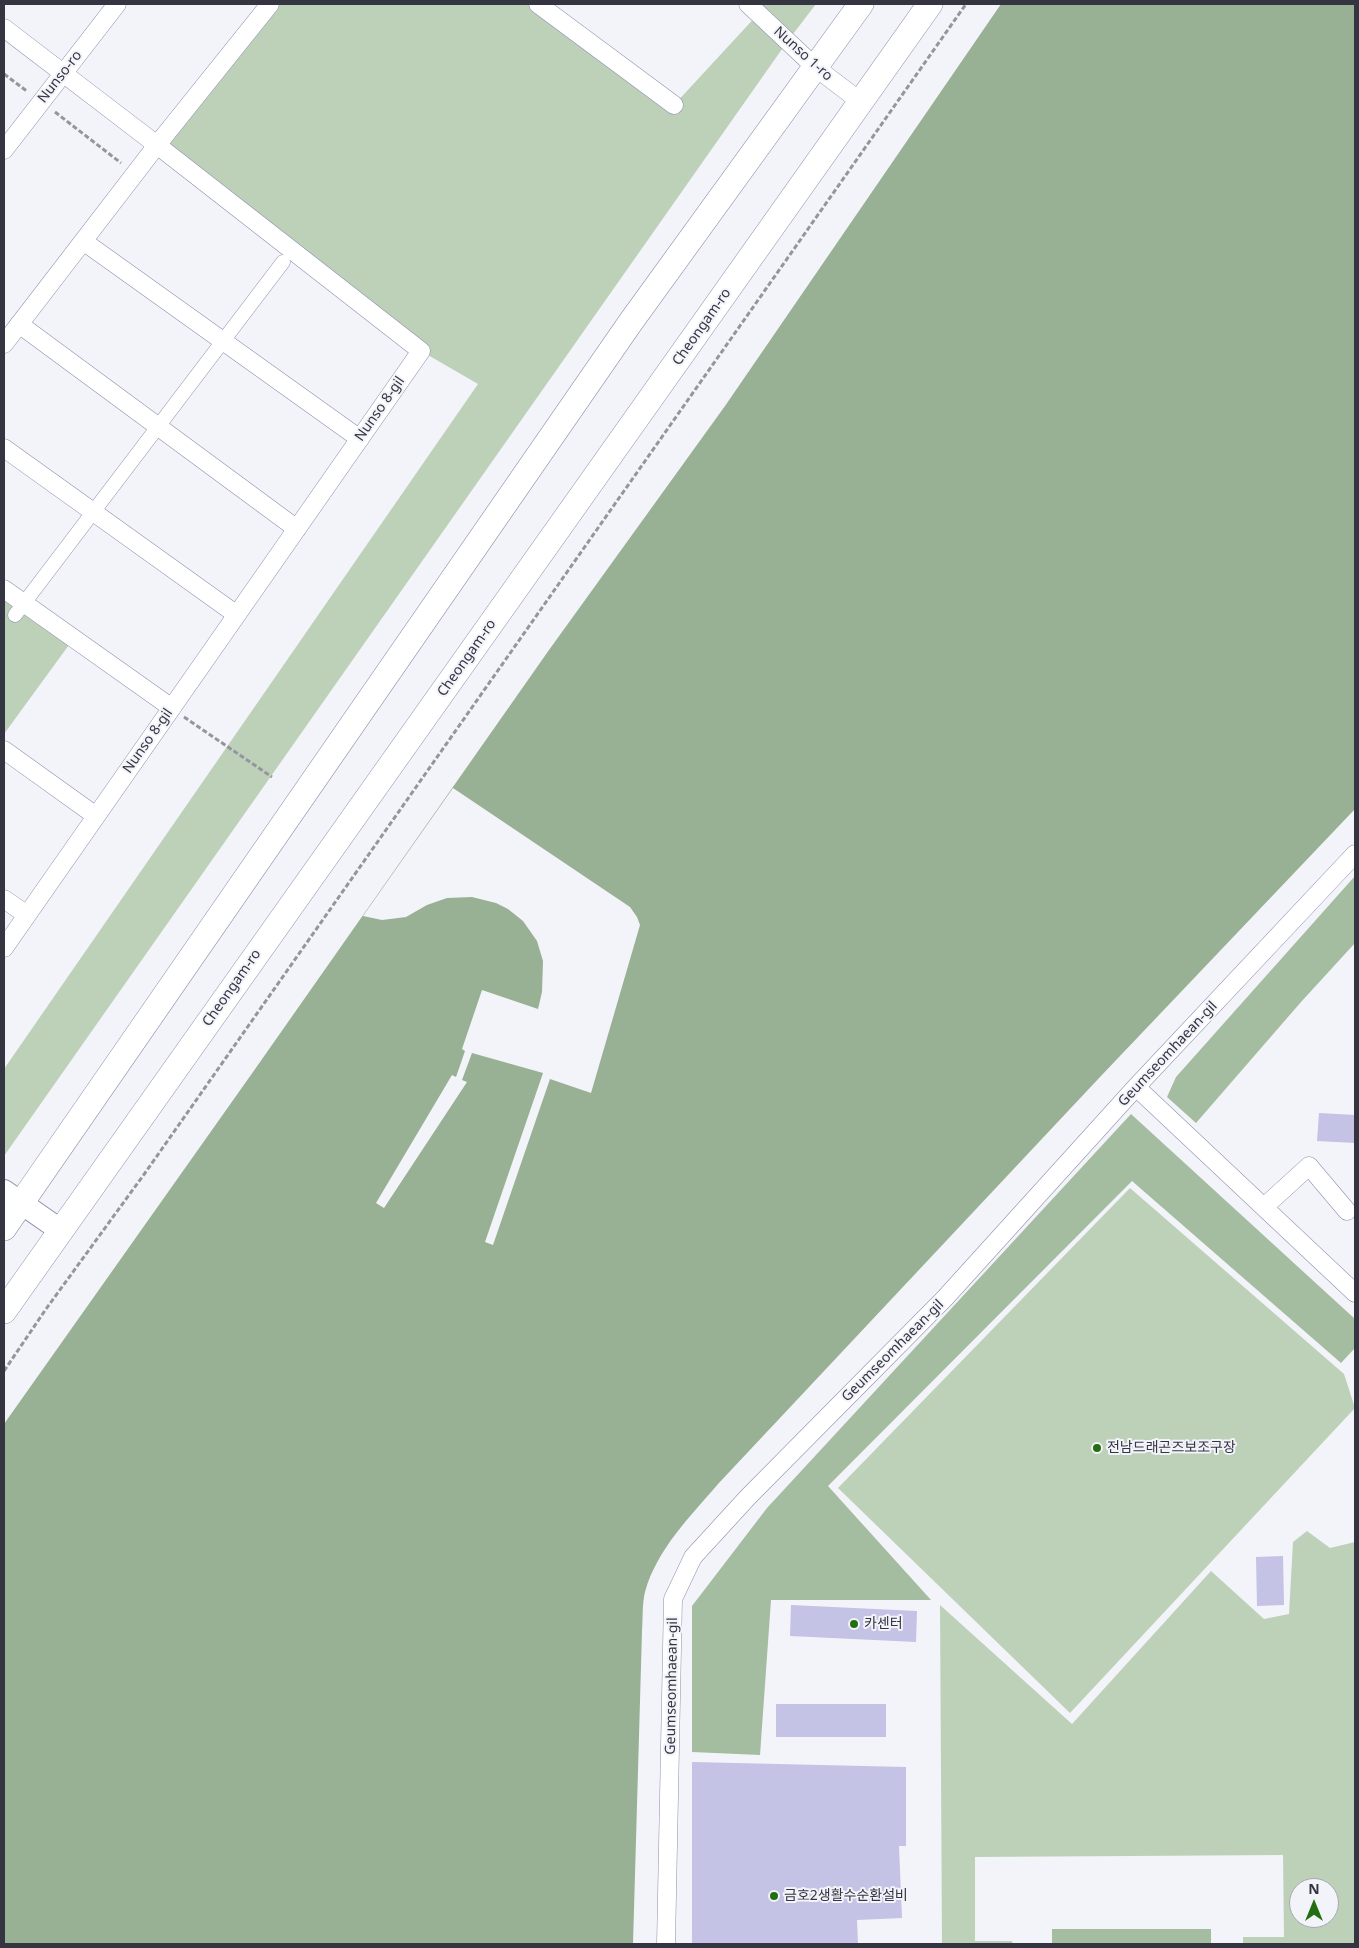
<!DOCTYPE html>
<html>
<head>
<meta charset="utf-8">
<style>
	body { margin:0 }
	#map { position:relative; width:1359px; height:1948px; overflow:hidden; background:#f3f3fa; font-family:"Noto Sans",sans-serif }
	canvas { display:block }
	.frame { position:absolute; inset:0; border:5px solid #353441; pointer-events:none }
	.north { position:absolute; left:1289px; top:1878px; width:50px; height:50px; box-sizing:border-box; background:#f3f3fa; border:1px solid #a7a7b0; border-radius:50%; rotate:0deg; font-size:14px; font-weight:700; line-height:20px; text-align:center; color:#353441 }
	.north::after { content:''; display:block; margin:auto; width:18px; height:22px; background:#236e11; clip-path:polygon(50% 0,100% 100%,50% 72%,0 100%) }
</style>
</head>
<body>
<div id="map">
<canvas width="1359" height="1948"></canvas>
<div class="frame"></div>
<div class="north">N</div>
</div>
<script>
const g = document.querySelector('canvas').getContext('2d');
g.lineJoin = 'round';
function fill(path, color) { g.fillStyle = color; g.fill(path, 'evenodd'); }
function stroke(path, color, width, dash) { g.strokeStyle = color; g.lineWidth = width; g.lineCap = dash ? 'butt' : 'round'; g.setLineDash(dash || []); g.stroke(path); }
function write(font, color, halo, rows, align = 'center') {
  g.font = font + ' "Noto Sans","Noto Sans KR",sans-serif'; g.lineWidth = 4; g.setLineDash([]); g.textBaseline = 'middle'; g.strokeStyle = halo; g.fillStyle = color; for (const [text, x, y, turn = 0] of rows) {
    g.save(); g.translate(x, y); g.rotate((+turn || 0) * Math.PI / 180); g.textAlign = isNaN(turn) ? turn : align; if (halo) g.strokeText(text, 0, 0); g.fillText(text, 0, 0); g.restore();
  }
}
const green = new Path2D(`
	M270,4h268l136,101 85,-92 -11,-9h68l-29,38 -783,1114v-87l474,-685 -57,-33 -264,-206z
	M4,589l70,49 -70,96z
	M1130,1188l214,186 11,34 -285,305 -232,-225z
	M1307,1531l23,17 25,-6v402h-112v-7h41l-1,-82 -308,2v84h37l1,3h-71l-2,-339 132,119 139,-153 53,48 25,-5 4,-72zM1299,1888h30v30h-30z`);
const forest = new Path2D(`
	M1355,876v67l-54,59 -105,121 -29,-26 9,-20z
	M1131,1114l224,205v29l-14,15 -209,-182 -304,305 103,114h-160l-11,155 -68,-3v-146l75,-98z
	M1052,1929h159v15h-159z`);
const water = new Path2D(`
	M1001,4h354v805l-255,268 -382,407c-28,33 -61,65 -73,108 -3,12 -2,27 -3,39l-9,313h-629v-520l249,-352 296,-422 176,-244z`);
const pier = new Path2D(`
	M453,788l177,119 7,10 3,8 -49,168 -41,-14 -57,166 -8,-3 58,-169 -71,-20 -10,27 5,2 -83,126 -8,-5 76,-128 4,2 9,-26 -3,-2 20,-59 56,19 4,-17 1,-31 -6,-20 -14,-20 -15,-12 -12,-6 -24,-6 -25,1 -20,7 -21,12 -24,3 -19,-4z`);
const building = new Path2D(`
	M1319,1113l36,2v28l-38,-2z
	M1283,1556l1,49 -27,1 -1,-49z
	M791,1605l126,6 -1,31 -126,-6z
	M776,1704h110v33h-110z
	M692,1762l214,5v79h-7l3,72 -45,2 1,24h-166z`);
const path = new Path2D(`
	M4,74l24,18
	M55,112l66,51
	M184,717l88,60
	M4,1371l42,-62 99,-136 821,-1169`);
const pedestrian = new Path2D(`
	M15,615l268,-353`);
const minor = new Path2D(`
	M538,4l136,101
	M748,4l67,63 46,35
	M4,28l153,117 113,-141
	M4,150l113,-146
	M83,241l277,198
	M19,324l278,205
	M4,344l153,-199 264,206 -417,597
	M4,448l233,167
	M4,589l168,119
	M4,750l92,66
	M4,899l23,16
	M1136,1087l219,206
	M1264,1207l45,-41 38,45
	M666,1944l7,-345 20,-42 55,-60 197,-199 191,-211 219,-233`);
const tertiary = new Path2D(`
	M4,1191l56,39`);
const secondary = new Path2D(`
	M4,1228l626,-905 231,-319
	M4,1311l926,-1307`);
const markers = [
	[1097,1448,5,"#236e11"],
	[854,1624,5,"#236e11"],
	[774,1896,5,"#236e11"]
];
const streetNames = [
	["Nunso 1-ro",803,54,42],
	["Nunso-ro",60,77,-52],
	["Cheongam-ro",702,327,-55],
	["Nunso 8-gil",380,409,-55],
	["Cheongam-ro",467,658,-55],
	["Nunso 8-gil",148,741,-55],
	["Cheongam-ro",232,988,-55],
	["Geumseomhaean-gil",1168,1054,-47],
	["Geumseomhaean-gil",893,1351,-45],
	["Geumseomhaean-gil",672,1686,-89]
];
const poiNames = [
	["전남드래곤즈보조구장",1107,1448],
	["카센터",864,1624],
	["금호2생활수순환설비",784,1896]
];
fill(green, '#bdd1b9');
fill(forest, '#a4bc9f');
fill(water, '#98b093');
fill(pier, '#f3f3fa');
fill(building, '#c4c2e5');
stroke(pedestrian, '#8f8eae', 15);
stroke(minor, '#8f8eae', 19);
stroke(tertiary, '#8f8eae', 24);
stroke(secondary, '#8f8eae', 26);
stroke(path, '#96959f', 3, [5, 2.5]);
stroke(pedestrian, '#fff', 14);
stroke(minor, '#fff', 18);
stroke(tertiary, '#fff', 22);
stroke(secondary, '#fff', 25);
for (const [x, y, r, color] of markers) { const dot = new Path2D(); dot.arc(x, y, r, 0, 2 * Math.PI); g.fillStyle = color; g.fill(dot); stroke(dot, '#f3f3fa', 2); }
write('14px', '#353441', '#f3f3fa', streetNames);
write('14px', '#353441', '#f3f3fa', poiNames, 'left');
</script>
</body>
</html>
